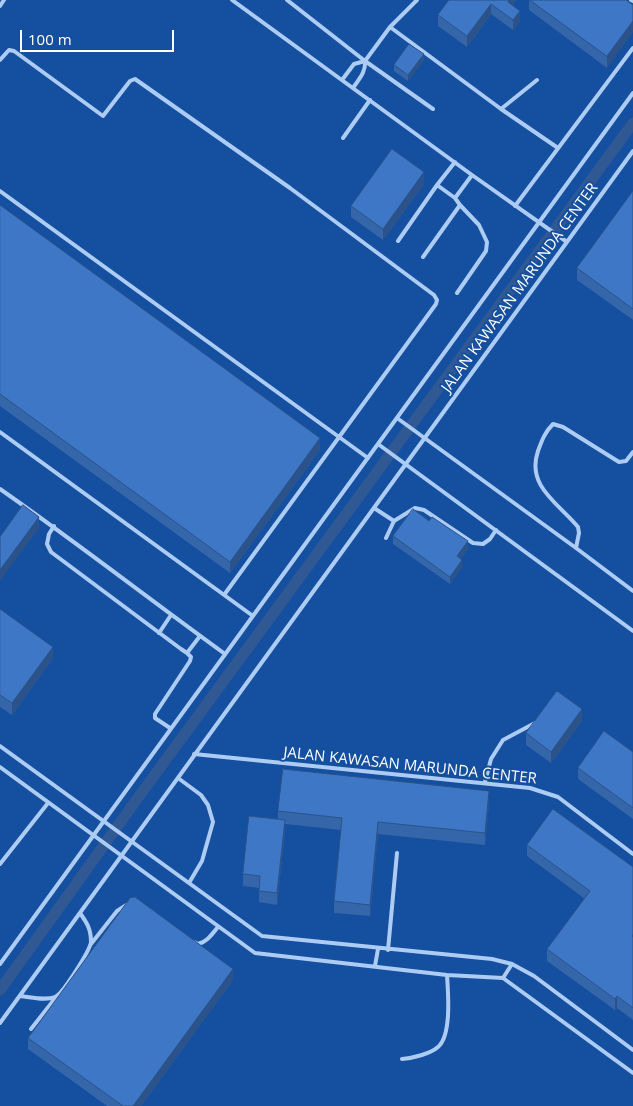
<!DOCTYPE html>
<html>
<head>
<meta charset="utf-8">
<style>
	body { margin:0 }
	#map { position:relative; width:633px; height:1106px; overflow:hidden; background:#154f9f; font-family:"Open Sans",sans-serif }
	canvas { display:block }
	.scale { position:absolute; left:20px; top:30px; width:154px; height:22px; box-sizing:border-box; border:2px solid #fff; border-top:0; padding-left:6px; font-size:15px; line-height:18px; white-space:nowrap; color:#fff; -webkit-text-stroke:4px #154f9f; paint-order:stroke }
</style>
</head>
<body>
<div id="map">
<canvas width="633" height="1106"></canvas>
<div class="scale">100 m</div>
</div>
<script>
const g = document.querySelector('canvas').getContext('2d');
g.lineJoin = 'round';
function stroke(path, color, width, dash) { g.strokeStyle = color; g.lineWidth = width; g.lineCap = dash ? 'butt' : 'round'; g.setLineDash(dash || []); g.stroke(path); }
function fill(path, color) { g.fillStyle = color; g.fill(path, 'evenodd'); }
function write(font, color, halo, rows, align = 'center') {
  g.font = font + ' "Open Sans",sans-serif'; g.lineWidth = 4; g.setLineDash([]); g.textBaseline = 'middle'; g.strokeStyle = halo; g.fillStyle = color; for (const [text, x, y, turn = 0] of rows) {
    g.save(); g.translate(x, y); g.rotate((+turn || 0) * Math.PI / 180); g.textAlign = isNaN(turn) ? turn : align; if (halo) g.strokeText(text, 0, 0); g.fillText(text, 0, 0); g.restore();
  }
}
const canal = new Path2D(`
	M0,990l140,-195 493,-672`);
const lane = new Path2D(`
	M232,0l240,175 95,67
	M287,0l78,61 68,48
	M631,0l2,1
	M0,6l4,-6
	M390,27l111,82 36,-29
	M0,60l9,-10 5,1 89,65 27,-35 5,-2 155,109 144,107 3,5 -1,4 -212,291
	M342,80l12,-16 11,-3
	M353,88c6,-9 13,-16 12,-27l25,-34 27,-27
	M501,109l57,39
	M343,138l27,-38
	M0,191l368,267
	M455,198l17,-23
	M515,206l118,-158
	M398,241l39,-56 18,-23
	M423,257l37,-52 -5,-7 -18,-13
	M457,293l29,-42 1,-9 -8,-17 -19,-20
	M397,418l179,130 57,43
	M0,432l253,184
	M378,444l255,187
	M0,489c76,53 149,110 225,165
	M374,508l20,13 21,-13 9,2 49,33 10,1 7,-5 6,-9
	M54,526l-5,8 -2,10 4,8 130,97 6,4 13,-17
	M386,538l8,-17
	M576,548l3,-15 -1,-6c-20,-24 -52,-41 -40,-76 4,-11 7,-19 15,-27l10,3 56,35 7,-1 7,-9
	M159,633l12,-18
	M170,728l-15,-10v-4l35,-53 1,-4 -4,-4
	M0,746l262,190 230,23 20,5 22,12 99,74
	M194,754l336,34 28,9 75,57
	M0,767l255,186 192,22 56,3 130,95
	M178,778l23,17 7,10 5,17 -11,39 -13,22
	M485,782l6,-23 12,-19 32,-17
	M0,864l48,-61
	M194,942l4,2c9,-2 14,-10 20,-17
	M91,944l26,-33 11,-7
	M388,950l9,-97
	M0,964l633,-871
	M375,966l3,-17
	M503,978l9,-14
	M20,996c11,1 25,5 35,1 8,-3 35,-47 36,-55 0,-13 -4,-19 -11,-29
	M0,1023l633,-872
	M31,1029l26,-33
	M402,1059c11,-1 28,-5 36,-12 14,-12 10,-55 9,-72`);
const wall = new Path2D(`
	M449,0h67l-3,5 7,16 -7,9 -22,-16 -24,33 -29,-21v-11z
	M529,0h97l-19,68 -78,-58z
	M424,60l-16,21 -14,-10v-6z
	M424,184l-41,56 -32,-23v-11z
	M633,191v129l-56,-40v-12z
	M0,205l320,245 -90,123 -230,-167z
	M393,536l75,13 -7,9 1,9 -12,17 -57,-40z
	M0,609l53,49 -41,57 -12,-8z
	M582,721l-31,42 -25,-18v-12z
	M633,752v67l-55,-40v-11z
	M489,803l-4,42 -107,-11 -8,82 -36,-3v-12l7,-71 -56,-6v7l-8,74 -18,-3v-14l-16,-2v-12l35,-55v-8z
	M527,845l106,22v153l-16,-12 -2,2 -68,-49v-12l38,-50 -58,-43z
	M233,980l-92,126h-34l-79,-57v-11z`);
const shadedWall = new Path2D(`
	M509,0h7l-8,12v-10z
	M491,4v10l-24,33v-11z
	M520,11v10l-7,9v-10z
	M633,21v11l-26,36v-12z
	M424,54v6l-16,21v-6z
	M424,172v12l-41,56v-11z
	M320,438v12l-90,123v-11z
	M39,517v11l-39,53v-11z
	M468,541v8l-11,14v-7z
	M462,560v7l-12,17v-7z
	M53,647v11l-41,57v-12z
	M582,709v12l-31,42v-11z
	M489,791v12l-4,42v-12z
	M285,820v11l-8,74v-12z
	M378,822v12l-8,82v-11z
	M233,969v11l-92,126h-8z
	M617,996v12l-2,2v-11z`);
const building = new Path2D(`
	M449,0h60l-1,2 12,9 -7,9 -22,-16 -24,32 -29,-21z
	M530,0h96l7,5v16l-26,35z
	M409,44l15,10 -16,21 -14,-10z
	M392,149l32,23 -41,57 -32,-23z
	M633,191v118l-56,-41z
	M0,205l320,233 -90,124 -230,-168z
	M23,505l16,12 -39,53v-33z
	M413,509l16,12 3,-4 36,24 -11,15 5,4 -12,17 -57,-41z
	M0,609l53,38 -41,56 -12,-8z
	M557,691l25,18 -31,43 -25,-19z
	M604,731l29,21v56l-55,-40z
	M283,769l206,22 -4,42 -107,-11 -8,83 -36,-4 8,-83 -64,-7z
	M553,809l80,58v67l-1,2 1,1v71l-16,-12 -2,3 -68,-50 43,-58 -63,-46z
	M249,816l36,4 -8,73 -18,-2 1,-15 -17,-2z
	M135,897l98,72 -100,137h-10l-95,-68 102,-140z`);
const streetNames = [
	["JALAN KAWASAN MARUNDA CENTER",520,288,-54],
	["JALAN KAWASAN MARUNDA CENTER",410,766,6]
];
stroke(canal, '#305994', 11);
stroke(lane, '#adccf4', 4);
fill(wall, '#3466a9');
fill(shadedWall, '#2b538a');
fill(building, '#3d77c5');
stroke(building, '#2b538a', 1);
write('15px', '#fff', '#154f9f', streetNames);
</script>
</body>
</html>
